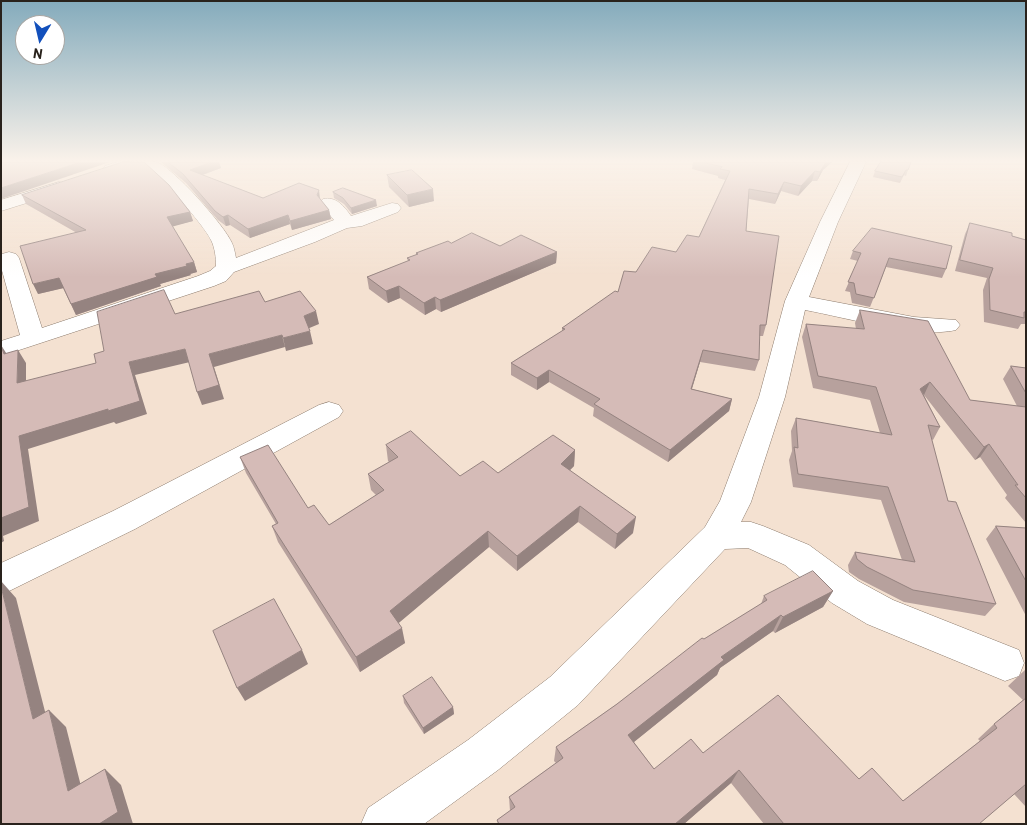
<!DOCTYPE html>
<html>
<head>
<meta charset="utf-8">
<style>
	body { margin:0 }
	#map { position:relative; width:1027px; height:825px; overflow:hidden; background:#f4e1d1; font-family:Barlow,sans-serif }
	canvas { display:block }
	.frame { position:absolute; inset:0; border:2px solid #29221c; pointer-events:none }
	.north { position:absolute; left:15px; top:15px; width:50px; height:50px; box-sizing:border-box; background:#fff; border:1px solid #a9a7a4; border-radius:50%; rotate:189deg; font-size:14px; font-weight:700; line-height:20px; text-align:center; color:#29221c }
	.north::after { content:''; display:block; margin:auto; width:18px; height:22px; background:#1250bc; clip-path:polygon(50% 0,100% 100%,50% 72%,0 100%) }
</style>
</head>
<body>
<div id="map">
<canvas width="1027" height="825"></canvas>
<div class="frame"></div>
<div class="north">N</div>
</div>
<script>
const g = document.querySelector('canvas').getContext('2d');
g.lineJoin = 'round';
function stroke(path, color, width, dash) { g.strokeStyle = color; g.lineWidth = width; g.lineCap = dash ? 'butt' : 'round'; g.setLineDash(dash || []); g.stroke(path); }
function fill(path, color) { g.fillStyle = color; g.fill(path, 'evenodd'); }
const minor = new Path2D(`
	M117,162c12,0 27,-3 39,0 16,4 69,64 76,81 2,4 3,10 4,15l98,-38 -14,-17 3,-4c13,-3 21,7 28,17l41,-13 6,1 3,4 -3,4 -36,14 -15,2 -32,14 -81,30 -8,9 -12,5 -213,70v-15l19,-6 -19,-68 1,-13 7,-2 7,2 3,4 23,70 156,-52 12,-5 6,-5c0,-8 -1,-18 -5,-26 -7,-15 -53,-68 -68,-72 -14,-3 -25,8 -38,4l-2,-3 2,-3z
	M850,162h16l-28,60 -29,75 105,20 42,3 4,5 -4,5c-36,9 -112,-13 -151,-20l-20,87 -34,105 -10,20h10l12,4 46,19 49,36 35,19 126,50 5,13 -5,13 -14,5 -138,-57 -35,-21 -47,-38 -37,-17 -23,1 -147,156 -80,65 -74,54h-63l7,-16 100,-68 82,-63 155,-150 15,-26 39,-104 26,-96 35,-79z
	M59,182l6,1 3,4 -3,4 -64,20v-11z
	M329,402l10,3 4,6 -4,6 -204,112 -134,66v-32l112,-52 206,-106z`);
const wall = new Path2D(`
	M161,162h59h-1l2,6 -18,7 60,23 57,2 9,10 2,9 -39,11 -2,-6 -40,14 -20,-13 -4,1 -8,-6 -32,-37z
	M693,162h139l-9,8 -6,11h-5l-14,15 -17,-5 -6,13 -26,-5 -3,32 20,94 -3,11h-4v24l-4,11 -55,-9 -8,27 40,10 -3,12 -61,51 -75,-46 1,-8 -45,-26 -12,8 -26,-15v-12l51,-32v-3l56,-36 18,-20 40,-20 23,-15 26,-57 -7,-2v-2l-26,-7z
	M881,162l27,8 -2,6 -2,-1 -4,8 -27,-6 2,-6z
	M387,175l47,26 -25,6 -20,-20z
	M333,192l44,14 -25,8 -8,-10 -10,-6z
	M22,195l168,17 3,9 -21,5 22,36 3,10 -7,2 1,1 -31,9 1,2 -85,29 -13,-27 -25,6 39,-61 -51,-29z
	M970,223l42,13 14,4v84h-5l-3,5 -34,-7 -1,-32 4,-12 -32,-7 10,-37z
	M451,243l49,3 57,6 -1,11 -115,49 -5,-3 -11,6 -25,-17 -12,5 -19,-14 -2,-12 41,-16 -1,-3 9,-3v-2z
	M853,251l93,18 -4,9 -56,-11 -16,40 -18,-4 -2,-11 -5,-1 13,-30 -8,-2z
	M860,310l110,90 47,6 -14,-27 8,-13 15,2v155l-21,-25 2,-3 -27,-38 -5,3 -51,-65 16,32 -7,13 -2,-1 17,62 48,103 -11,12 -81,-14 -45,-23 -10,-7 -1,-7 7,-13 47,8 -21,-60 -88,-13 -4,-27 3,-9 -1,-20 5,-13 84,15 -10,-33 -57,-12 -11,-51 4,-13 50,5 -1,-6z
	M386,445l74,31 38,-3 77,-23 -1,16 -4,4 63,63 -18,16 -37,-27 -61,49 -28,-24 -91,76 7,20 -45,29 -82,-130 -6,-16 4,-2 -30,-51 -6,-16 68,51 21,17 47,-30 -5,-5 -3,-16 21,-12 -1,-1z
	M996,526l30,2v88l-40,-77z
	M833,591l-10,16 -48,26 -2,-2 -53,37 -3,7 -83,67 20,27 49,-16 156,26 44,22 77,-60 -2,-2 16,-15 29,-24 -15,-14 18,-17v138l-12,-13 -35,30h-215l-33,-41 -47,41h-186l-1,-4 13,-9 -1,-14 47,-34 -2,-2 2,-14 61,-43 87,-65 57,-35 3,-8z
	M403,696l50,11 1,7 -30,20 -20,-31z`);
const shadedWall = new Path2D(`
	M81,162h29l-109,37v-11z
	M212,162h8h-1l2,6 -28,10 -3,-8z
	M826,162h6l-9,8 -6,11 3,-9z
	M815,171l-3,10 -14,15 3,-10z
	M784,182l-3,9 -6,13 3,-10z
	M433,189l1,12 -25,6 -2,-12z
	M319,190l1,9 -3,-4z
	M376,200l1,6 -25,8 -1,-6z
	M329,210l2,9 -39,11 -2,-9z
	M190,212l3,9 -22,6 -4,-10z
	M228,215l2,10 -4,1 -3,-9z
	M288,215l2,9 -40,14 -2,-9z
	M557,252l-1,11 -115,49 -1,-12z
	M194,262l3,10 -7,2 1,1 -31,9 1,2 -85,29 -5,-11 84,-30z
	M59,278l5,10 -26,6 -5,-10z
	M399,286l1,12 -12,5 -2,-12z
	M435,297l1,12 -11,6 -1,-12z
	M316,311l3,13 -12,5 -3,-13z
	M310,331l3,13 -27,7 -3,-13z
	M282,335l3,12 -71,20 10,32 -22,6 -5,-13 12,-38z
	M1,345l7,11 -4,-2z
	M185,349l5,13 -55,13 12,39 -31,10 -2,-2 -86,27 11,72 -36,15 1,5 -3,2v-25l18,-82 110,-74z
	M18,350l8,13v34l-9,-14z
	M703,350l-3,12 -12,39 3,-12z
	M549,370v12l-12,8v-12z
	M930,382l-6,13 -4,-6z
	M732,399l-3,12 -61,51 2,-12z
	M989,444l-9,13 -5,3 9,-13z
	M575,450l-1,16 -14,14 1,-16z
	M580,506l-2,16 -61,49v-15z
	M636,517l-3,16 -18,16 2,-15z
	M488,531l1,16 -95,80 -4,-16z
	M1,581l15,17 35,137 -18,-16 -32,-133z
	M833,591l-10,16 -48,26 8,-16z
	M781,615l-8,16 -53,37 -3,7 -93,75 4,-15 93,-78z
	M402,628l3,15 -45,29 -4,-15z
	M302,650l6,14 -63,37 -8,-13z
	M453,707l1,7 -30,20 -1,-6z
	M49,710l17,17 20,79 -18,-15z
	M105,769l16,16 12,39h-34z
	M739,770l-8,13 -47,41h-9z`);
const building = new Path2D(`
	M1,162h80l-80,26z
	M123,162h21l25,23 21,27 -23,5 27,45 -8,2 1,2 -32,8 2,3 -86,27 -12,-26 -26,6 -13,-38 66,-16 -64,-35z
	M168,162h44l-22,8 73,28 36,-15 20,7 -2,5 12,15 -39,11 -2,-6 -40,14 -20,-14 -5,2 -8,-6 -32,-37z
	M701,162h125l-6,10 -5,-1 -14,15 -17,-4 -6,12 -29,-5 -3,42 33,5 -13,89h-6l-1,35 -56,-10 -12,39 41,10 -62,51 -76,-46 6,-5 -51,-29 -12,8 -26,-15 54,-34 -3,-1 53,-37 3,1 6,-21 12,1 16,-25 24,5 11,-17 12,2 31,-66 -10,-2 2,-2z
	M881,162h30l-3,8h-2l-4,7 -27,-6z
	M412,170l21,19 -26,6 -20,-20z
	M343,188l33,12 -25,8 -8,-10 -10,-6z
	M970,223l42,10v3l14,4v72h-2v6l-34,-8 -1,-31 4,-11 -33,-8z
	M872,228l80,18 -6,23 -57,-11 -15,40 -18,-4 -2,-11 -6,-1 13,-29 -8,-2z
	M472,233l28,13 21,-11 36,17 -117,48 -5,-3 -11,6 -25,-17 -13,5 -19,-14 43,-17 -3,-2 11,-4 -2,-1 32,-12 3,2z
	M164,290l11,24 84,-23 6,11 35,-11 16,20 -12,5 6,15 -27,7 -1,-3 -73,19 10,31 -22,7 -12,-43 -56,13 11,39 -32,10v-2l-89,27 10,71 -28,11v-172l3,8 14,-4 -1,33 79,-20 -2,-9 10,-3 -7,-39z
	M860,310l68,11 42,79 56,7v91l-11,-13h3l-29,-41 -5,3 -54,-65 -10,7 20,38 -12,-2 20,76 8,1 40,102 -83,-14 -46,-23 -10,-8 -2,-7 60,10 -27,-75 -90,-13 -4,-27 4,1 -2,-30 96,17 -16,-48 -58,-11 -12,-52 58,5z
	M1011,366l15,2v25z
	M411,431l49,45 23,-15 15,12 55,-38 22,15 -14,14 75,53 -19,17 -37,-28 -63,50 -29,-25 -98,80 12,17 -46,29 -84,-131 6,-3 -38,-66 28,-12 40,63 6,-3 15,20 55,-35 -16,-16 30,-17 -12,-12z
	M996,526l30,2v53z
	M813,571l20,20 -50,26 -2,-2 -60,42 3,3 -96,75 26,34 37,-30 12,14 75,-58 81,84 13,-11 31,33 94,-73 -3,-4 32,-26v86l-47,40h-195l-45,-54 -64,54h-176l-2,-4 18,-13 -6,-10 54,-39 -7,-11 61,-43 85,-66 2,1 63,-39 -3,-4z
	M1,586l32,133 16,-9 19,81 37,-22 13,43 -19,12h-98z
	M274,599l28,51 -65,38 -24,-57z
	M432,677l21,30 -30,21 -20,-32z`);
stroke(minor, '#8c7b6d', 1);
fill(minor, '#fff');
fill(wall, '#b7a19d');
fill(shadedWall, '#958380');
fill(building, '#d5bbb7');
stroke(building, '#958380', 1);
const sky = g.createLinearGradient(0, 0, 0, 277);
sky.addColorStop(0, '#84abbc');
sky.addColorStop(0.58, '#faf2ea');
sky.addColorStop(1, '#faf2ea00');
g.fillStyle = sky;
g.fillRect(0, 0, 1027, 277);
</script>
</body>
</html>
